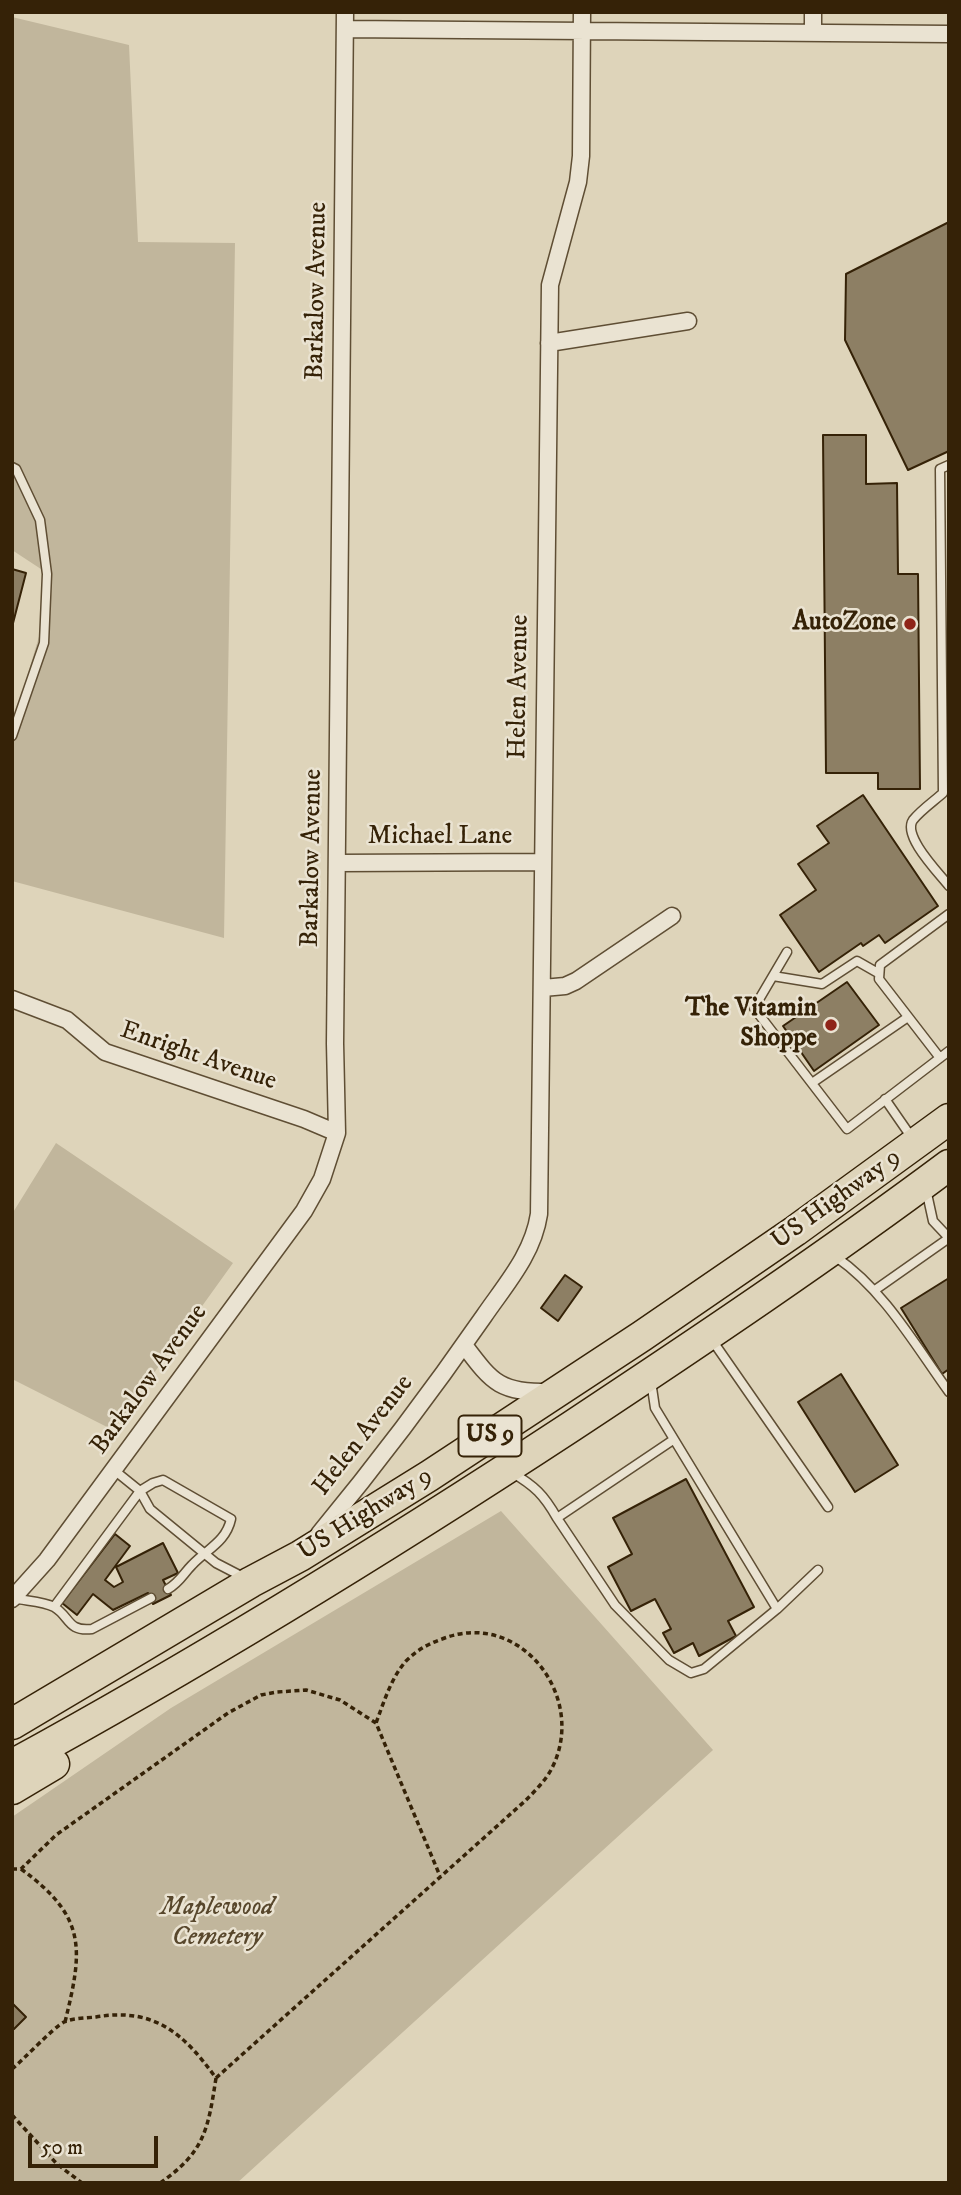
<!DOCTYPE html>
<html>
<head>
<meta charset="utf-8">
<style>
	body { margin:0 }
	#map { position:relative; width:961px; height:2195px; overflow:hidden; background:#ded4ba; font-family:"IM FELL DW Pica",serif }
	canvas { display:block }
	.frame { position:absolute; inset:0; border:14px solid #352207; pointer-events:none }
	.scale { position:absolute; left:28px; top:2136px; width:130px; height:32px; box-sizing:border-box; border:4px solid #352207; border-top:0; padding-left:9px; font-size:21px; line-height:24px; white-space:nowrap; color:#352207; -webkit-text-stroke:5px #eae3d2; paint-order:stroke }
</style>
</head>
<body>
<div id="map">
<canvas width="961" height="2195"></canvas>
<div class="frame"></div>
<div class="scale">50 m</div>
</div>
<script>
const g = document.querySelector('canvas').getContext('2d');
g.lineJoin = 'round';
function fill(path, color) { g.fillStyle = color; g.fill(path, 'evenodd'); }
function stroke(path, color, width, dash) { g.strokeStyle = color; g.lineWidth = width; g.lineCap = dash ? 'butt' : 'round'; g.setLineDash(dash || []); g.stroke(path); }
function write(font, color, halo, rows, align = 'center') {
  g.font = font + ' "IM FELL DW Pica",serif'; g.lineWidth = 5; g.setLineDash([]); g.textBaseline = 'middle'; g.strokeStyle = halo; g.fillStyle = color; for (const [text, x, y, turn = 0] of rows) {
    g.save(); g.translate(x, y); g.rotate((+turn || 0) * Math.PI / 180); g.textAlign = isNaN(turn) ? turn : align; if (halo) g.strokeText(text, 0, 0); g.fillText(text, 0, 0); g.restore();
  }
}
const green = new Path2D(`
	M12,17l117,28 9,197 97,1 -11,695 -212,-57v-154l37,-124 -2,-30 -35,-23z
	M56,1143l177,120 -120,167 -101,-51v-165z
	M501,1511l212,239 -476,433h-225v-366l159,-109z`);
const building = new Path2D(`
	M949,222v229l-41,19 -63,-130 1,-66z
	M823,435h43v49l31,-1 1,91h20l2,215h-42v-16h-52z
	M12,569l14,4 -14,54z
	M863,795l75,111 -53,37 -6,-8 -16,11 -2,-3 -42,29 -39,-57 36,-25 -18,-26 31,-21 -12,-17z
	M847,982l32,43 -65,46 -31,-45z
	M565,1275l17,12 -24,34 -17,-13z
	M949,1278v91l-7,5 -41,-66z
	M841,1374l57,91 -43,27 -57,-90z
	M686,1479l68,128 -26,14 8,15 -37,20 -6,-13 -19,10 -11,-20 8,-4 -16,-30 -24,12 -23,-44 24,-13 -19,-36z
	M115,1534l15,12 -25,34 9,7 9,-5 -7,-15 47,-24 15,30 -15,7 8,15 -18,9 -5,-11 -35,17 -20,-16 -16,21 -15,-12z
	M12,2003l14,14 -12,12 -2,-2z`);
const path = new Path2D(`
	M12,1869h9l35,-34 172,-122 33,-18 16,-3 29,-2 34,10 36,23 64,153
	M21,1869c66,48 62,80 44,153
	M12,2069c12,-10 41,-41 52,-47 9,-4 23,-4 32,-5 59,-10 88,17 120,61 -8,51 -11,74 -56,105
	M216,2078l309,-277c10,-10 21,-21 27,-33 36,-71 -32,-160 -110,-129 -14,5 -25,11 -36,22 -15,17 -22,41 -30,62
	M12,2115l45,49 25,19`);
const lane = new Path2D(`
	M949,465l-9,4 3,324c-9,8 -22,17 -30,27 -11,16 26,53 36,66
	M12,467l4,2 24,51 7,54 -3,69 -32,93
	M787,952l-33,56 93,121 102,-78
	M773,976l49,8 35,-23 21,12
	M940,1058l-61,-79 1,-14 69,-51
	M812,1083l96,-66
	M885,1099l27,39
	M926,1189l7,32 16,17
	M836,1257c48,33 79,88 113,135
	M875,1290l74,-52
	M712,1340l116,167
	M651,1381l4,27 122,201
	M673,1440l-116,78 58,87 54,55 22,13 13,-4 73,-60 41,-39
	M114,1470l26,21 10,18 66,54 27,14
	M511,1472c24,14 33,23 46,46
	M13,1598c12,3 30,3 41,9 16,9 13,25 38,22l59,-31
	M54,1607l86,-116 13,-8 10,-3 68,39c-5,23 -24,30 -39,46 -9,9 -12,17 -24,24`);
const street = new Path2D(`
	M813,12v20
	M345,29l604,5
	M549,343l139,-22
	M337,863l206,-1
	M543,988l22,-2 11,-5 96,-65
	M12,999l55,21 38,32 199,67 33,14
	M464,1345c30,40 36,47 87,47
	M319,1534c58,-70 113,-143 165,-218 22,-32 49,-62 55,-102l11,-929 28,-103 3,-26 1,-144
	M12,1599l35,-39 257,-349 18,-32 15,-46 -2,-90 10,-1031`);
const highway = new Path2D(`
	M12,1724l239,-142 49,-26 129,-80 213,-140 153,-105 154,-112
	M12,1765c192,-105 377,-219 560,-339 127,-84 255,-170 377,-261
	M12,1789l42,-25`);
const markers = [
	[910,624,7,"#8f2418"],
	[831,1025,7,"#8f2418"]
];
const shields = [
	[490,1436,63]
];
const shieldNames = [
	["US 9",490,1436]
];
const streetNames = [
	["Barkalow Avenue",318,291,-89],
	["Helen Avenue",520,687,-89],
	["Michael Lane",440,838],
	["Barkalow Avenue",313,858,-89],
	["Enright Avenue",198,1057,19],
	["US Highway 9",837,1200,-36],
	["Barkalow Avenue",150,1380,-54],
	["Helen Avenue",364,1436,-52],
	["US Highway 9",366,1515,-32]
];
const poiNames = [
	["AutoZone",896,624],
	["The Vitamin",817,1010],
	["Shoppe",817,1040]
];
const parkNames = [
	["Maplewood",217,1909],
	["Cemetery",217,1939]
];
fill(green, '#c1b69c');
fill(building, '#8d7f64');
stroke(building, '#352207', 2);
stroke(lane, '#5f4e34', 11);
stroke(street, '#5f4e34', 19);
stroke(highway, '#352207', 33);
stroke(path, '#352207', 3.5, [5, 3.5]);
stroke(lane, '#eae3d2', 8);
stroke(street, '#eae3d2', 16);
stroke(highway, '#ded4ba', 30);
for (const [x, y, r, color] of markers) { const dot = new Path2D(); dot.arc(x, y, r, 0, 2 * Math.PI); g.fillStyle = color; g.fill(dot); stroke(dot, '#eae3d2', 2.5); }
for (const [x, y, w] of shields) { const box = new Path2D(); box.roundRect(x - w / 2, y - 20.5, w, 41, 5); g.fillStyle = '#eae3d2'; g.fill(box); stroke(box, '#352207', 2); }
write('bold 24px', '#352207', null, shieldNames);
write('26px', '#352207', '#eae3d2', streetNames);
write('bold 26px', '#352207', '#eae3d2', poiNames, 'right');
write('italic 26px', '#58472c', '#eae3d2', parkNames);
</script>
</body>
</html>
